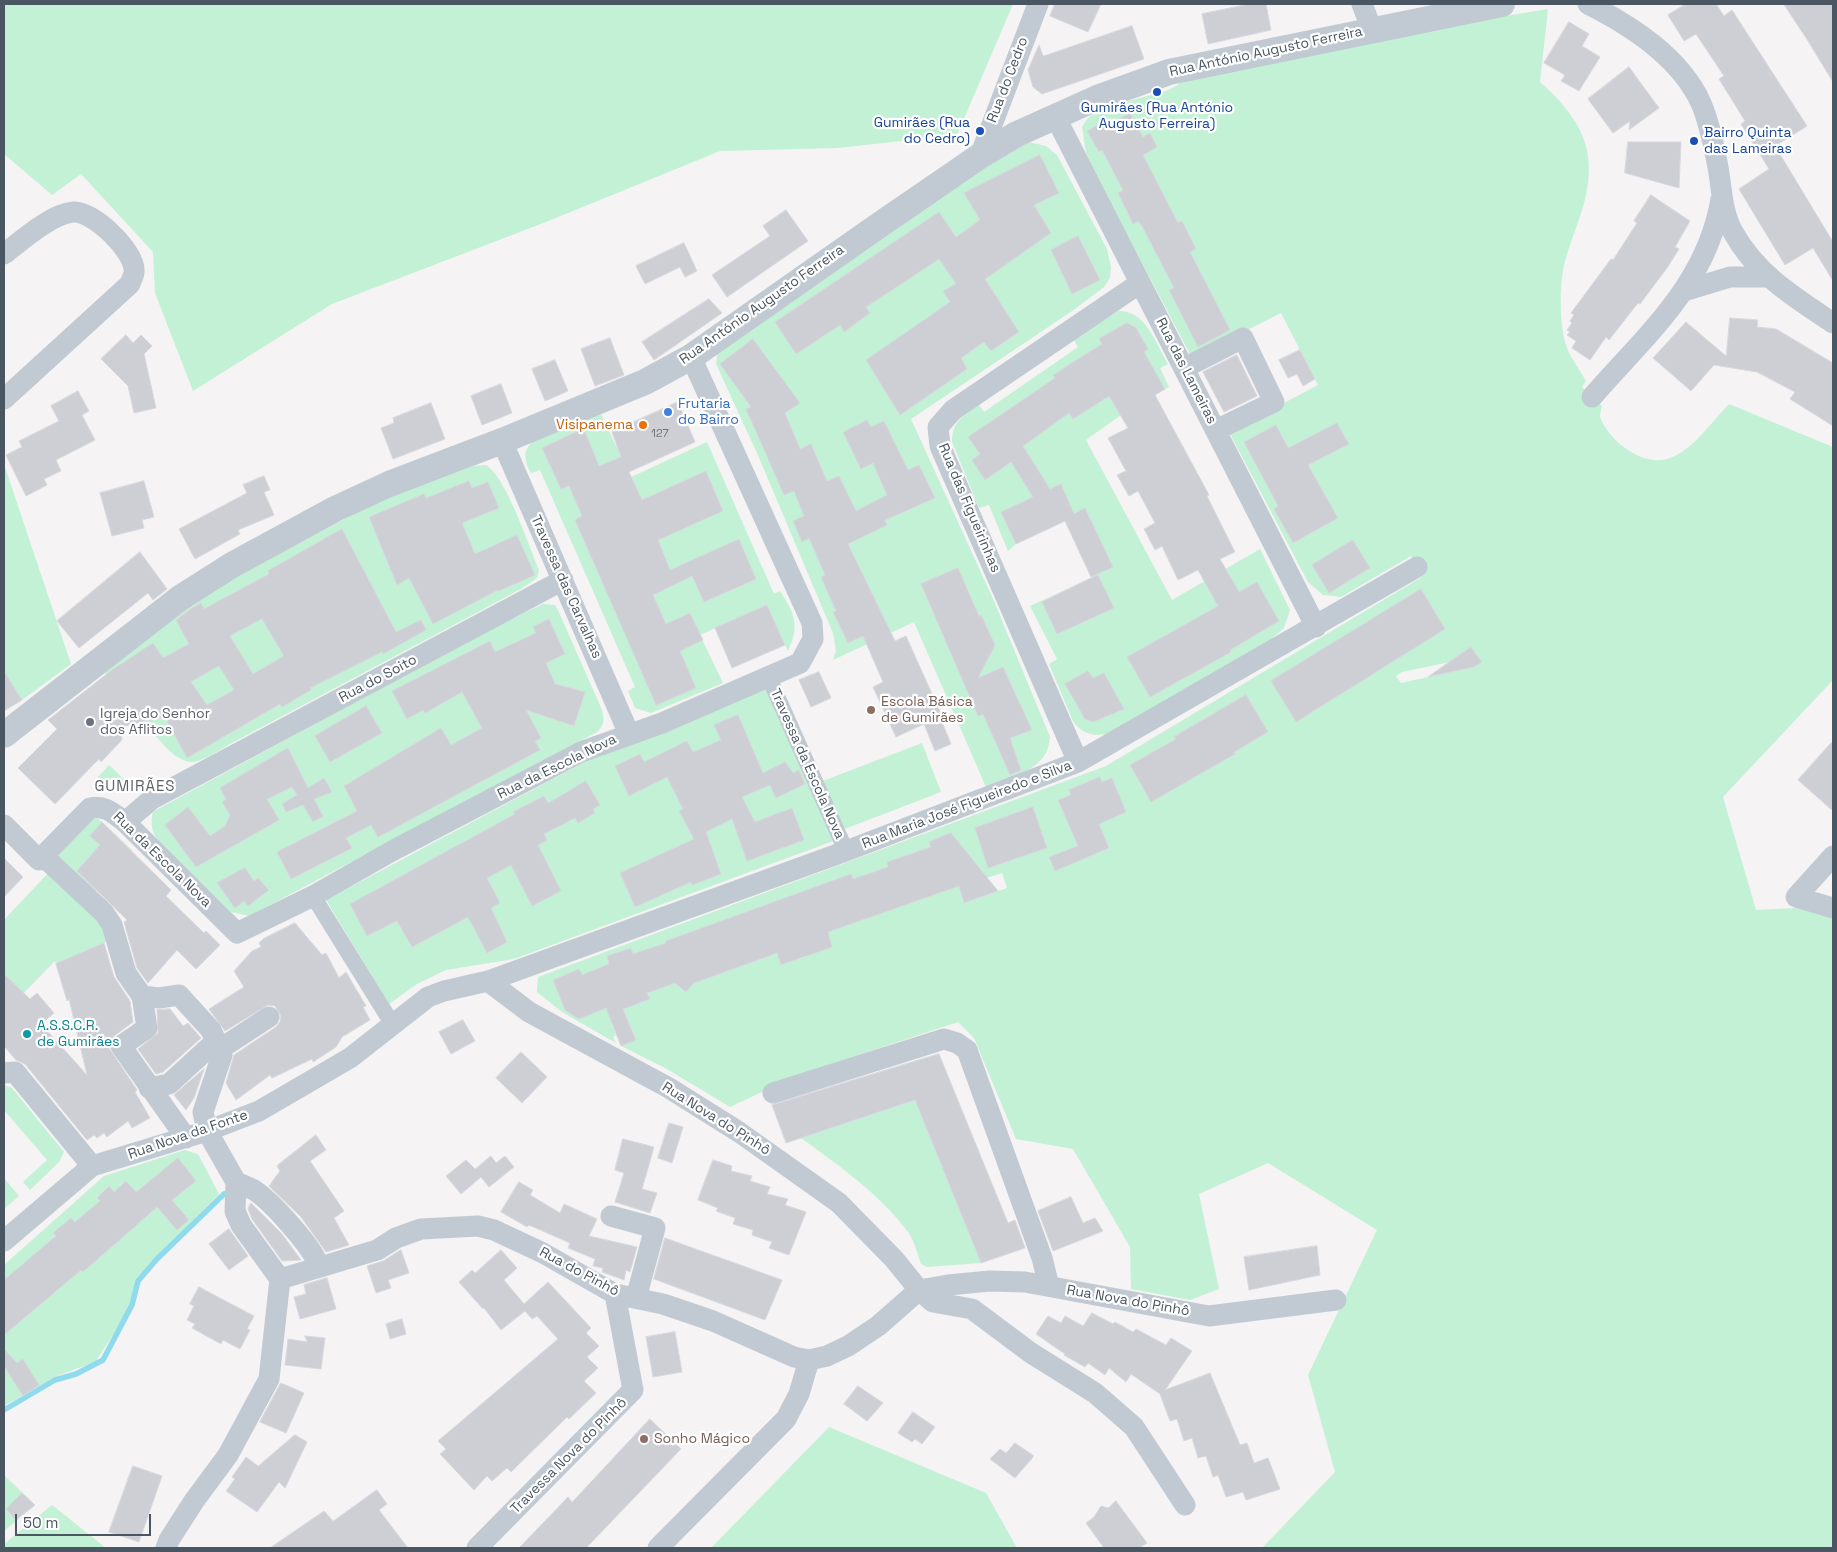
<!DOCTYPE html>
<html>
<head>
<meta charset="utf-8">
<style>
	body { margin:0 }
	#map { position:relative; width:1837px; height:1552px; overflow:hidden; background:#f5f3f3; font-family:"Space Grotesk",sans-serif }
	canvas { display:block }
	.frame { position:absolute; inset:0; border:5px solid #4a5661; pointer-events:none }
	.scale { position:absolute; left:15px; top:1514px; width:136px; height:22px; box-sizing:border-box; border:2px solid #4a5661; border-top:0; padding-left:6px; font-size:15px; line-height:18px; white-space:nowrap; color:#4a5661; -webkit-text-stroke:4px #fff; paint-order:stroke }
</style>
</head>
<body>
<div id="map">
<canvas width="1837" height="1552"></canvas>
<div class="frame"></div>
<div class="scale">50 m</div>
</div>
<script>
const g = document.querySelector('canvas').getContext('2d');
g.lineJoin = 'round';
function fill(path, color) { g.fillStyle = color; g.fill(path, 'evenodd'); }
function stroke(path, color, width, dash) { g.strokeStyle = color; g.lineWidth = width; g.lineCap = dash ? 'butt' : 'round'; g.setLineDash(dash || []); g.stroke(path); }
function write(font, color, halo, rows, align = 'center') {
  g.font = font + ' "Space Grotesk",sans-serif'; g.lineWidth = 4.5; g.setLineDash([]); g.textBaseline = 'middle'; g.strokeStyle = halo; g.fillStyle = color; for (const [text, x, y, turn = 0] of rows) {
    g.save(); g.translate(x, y); g.rotate((+turn || 0) * Math.PI / 180); g.textAlign = isNaN(turn) ? turn : align; if (halo) g.strokeText(text, 0, 0); g.fillText(text, 0, 0); g.restore();
  }
}
const green = new Path2D(`
	M4,4h1009l-56,131 -119,13 -118,3 -174,71 -214,82 -139,87 -38,-98 -2,-41 -72,-78 -29,21 -48,-41z
	M1548,9l-8,73c36,32 57,63 46,113 -5,23 -15,44 -21,66 -6,22 -6,66 2,87 5,12 13,22 19,33l-4,6 20,19c-1,3 -2,8 -2,11 3,9 14,23 21,28 50,39 74,-5 108,-41l104,43v233l-110,117 33,113 40,-2 37,8v632h-571l73,-76 -27,-97 69,-145 -109,-67 -69,31 20,95 -29,11 -59,-11 -1,-42 -57,-98 -57,-10 -42,-101 -16,-16 -160,53 -68,32 -63,-38 -46,-23 15,-6 -10,-24 -15,6 5,13 -3,2 3,6 -54,-31 -25,-20 1,-15 568,-211 316,-189 -11,-21 -70,41 -18,-2 -15,-13 -79,-150 89,-47 -37,-72 -89,45 -92,-175 -14,-30 -4,-26 5,-8 12,-10 67,-18 12,-6 2,-7 259,-51zM1471,647l11,15 -8,5 -73,16 -5,-7 6,-4 48,-10zM1104,835l5,13 -21,9 -6,-13zM1002,873l5,15 -43,15 -5,-17 22,-9 2,2zM776,950l32,6 -27,9z
	M1029,142l17,4 11,9 50,94 4,18 -1,11 -6,9 -29,22 -164,110 83,182 56,136c-2,34 -37,38 -64,50l-72,-165 -81,38 3,-9 -3,-18 -76,-180 -41,-89 2,-15 228,-158z
	M1118,311c28,-1 37,32 50,53l-8,4 9,19 -48,28 -35,25 86,160 88,-51 30,61 -6,18 -14,12 -160,94c-16,2 -28,1 -37,-13l-24,-57 8,-5 -27,-53 62,-28 -27,-57 -49,23 -8,7 -19,-46 -10,3 -27,-66c0,-20 11,-27 27,-37l5,7 94,-65 -5,-8z
	M601,414l30,63 76,-35 67,152 6,-3c15,23 20,34 8,60l-21,-46 -67,30 23,48 -72,30 -16,-5 -7,-17 7,-4 -95,-217 -9,3c-6,-11 -9,-21 1,-31z
	M4,464l67,200 -49,36 -18,-29z
	M486,465c20,12 43,81 53,105l-2,8 -16,11 -291,155c-10,6 -21,13 -32,17 -24,8 -50,-36 -61,-53l-4,2 -31,-41 104,-77 177,-93 91,-33z
	M543,604l12,1 3,5 44,100c2,10 3,14 -5,22l-348,184 -18,-4 -73,-71c-6,-10 -8,-17 -5,-29l7,-4 332,-180z
	M765,689l71,151 -322,119 -68,11 -29,14 -28,20 -63,-104 268,-143z
	M922,743l19,49 -99,38 -22,-48z
	M109,765l20,19 -32,-6z
	M92,817h5l35,33 -39,44 -39,-37z
	M49,872l45,42 15,26 -29,14 -8,56 -17,-49 -51,52v-93z
	M4,1085l8,3 52,64 -5,10 -29,28 -7,-8 24,-22 -43,-50z
	M915,1100l66,163 -54,4 -6,-3c-4,-11 -6,-22 -13,-32 -27,-37 -70,-67 -107,-94z
	M185,1150l13,4 21,40 -83,85 -6,24 -9,20 -26,39 -36,13 -55,31v-141l100,-89z
	M4,1178l15,18 -15,13z
	M829,1427l157,66 31,55h-306z
	M4,1475l31,30 -31,26z
	M52,1505l54,43h-102v-4z`);
const stream = new Path2D(`
	M4,1410l51,-30 21,-6 27,-14 29,-55 6,-24 19,-22 67,-65`);
const building = new Path2D(`
	M1055,4h46l-13,28 -38,-16z
	M1250,4h16l5,26 -63,14 -6,-30z
	M1686,4h30l8,12 8,-6 75,116 -32,20 58,96v39l-20,-33 -28,17 -46,-76 30,-20 -28,-45 4,-3 -26,-42 5,-3 -28,-42 -12,7 -16,-26z
	M1784,4h49v78l-25,-41z
	M1569,22l20,12 -7,12 18,11 -21,34 -18,-10 4,-6 -21,-12z
	M1132,26l12,33 -102,35 -9,-7 -5,-17 11,-25 4,11z
	M1629,67l30,41 -30,22 1,-9 -17,12 -25,-34z
	M1130,113l13,24 7,-4 7,14 -14,8 35,68 4,-2 14,28 -6,3 40,78 -32,17 -29,-57 5,-2 -32,-62 -4,-5 -5,3 -15,-31 5,-3 -21,-40 -3,2 -12,-21 19,-10 2,4z
	M1628,142h53l-2,46 -54,-15z
	M1040,155l19,38 -25,12 17,28 -66,46 34,53 -28,19 -7,-9 -23,16 6,11 -67,46 -34,-55 84,-58 -7,-11 13,-7 -17,-25 -73,48 4,6 -26,19 -4,-7 -44,29 -21,-32 164,-110 17,25 24,-17 -16,-27z
	M1651,195l39,26 -15,26 4,2 -12,19 -27,36 -2,-1 -29,37 -3,-3 -16,23 -18,-12 4,-7 -9,-6 3,-3 -3,-2 5,-7 -2,-2 4,-6 -3,-2 40,-54 2,1 24,-37 -3,-2z
	M786,210l22,31 -81,56 -15,-22 58,-39 -7,-10z
	M1078,236l22,44 -28,14 -21,-44z
	M684,243l13,28 -12,6 -5,-10 -35,17 -9,-18z
	M709,299l13,14 -68,47 -12,-18z
	M1730,318l28,2 -1,7 19,2 57,34v63l-43,-27 5,-7 -38,-20 -43,-7 -23,26 -38,-33 33,-36 40,34z
	M1127,323l9,5 12,21 -4,3 21,37 -10,6 54,100 -2,1 28,56 -15,7 19,33 18,-10 22,39 -49,29 1,2 -81,45 -23,-40 91,-51 -20,-36 -20,10 -16,-34 -7,4 -11,-21 11,-6 -17,-32 -9,5 -12,-21 9,-4 -18,-33 20,-10 -19,-32 -36,23 -4,-6 -46,33 27,43 11,-5 13,30 11,-6 28,59 -22,10 -26,-56 -49,23 -15,-32 32,-15 -22,-35 -26,18 -13,-20 8,-6 -12,-17 87,-59 -2,-3 49,-31 -3,-5z
	M126,335l7,8 8,-8 11,11 -8,8 12,54 -22,5 -6,-27 -27,-27z
	M610,338l14,37 -29,11 -14,-37z
	M753,339l47,64 -15,10 15,36 11,-5 16,37 12,-5 17,35 31,-16 -14,-32 -12,6 -18,-37 24,-12 4,7 13,-6 24,49 11,-5 16,33 -50,22 2,5 -39,19 47,97 11,-5 36,80 -2,1 11,27 -16,7 -11,-27 -28,13 -23,-50 10,-5 -20,-46 -15,7 -15,-31 3,-1 -15,-34 4,-2 -16,-37 -7,4 -9,-21 11,-5 -10,-25 -10,4 -38,-86 5,-2 -31,-43z
	M1300,350l15,29 -12,7 -6,-12 -9,4 -9,-18z
	M1237,355l20,41 -33,16 -21,-40z
	M555,360l13,31 -23,10 -13,-32z
	M501,384l11,29 -30,12 -11,-29z
	M78,391l11,20 -7,4 13,25 -39,20 5,11 -17,8 3,6 -21,11 -20,-41 16,-8 -3,-6 40,-20 -8,-15z
	M678,402l17,40 -66,30 13,28 64,-29 17,40 -65,29 12,30 69,-31 17,40 -52,23 -12,-26 -39,19 13,29 24,-11 13,27 -23,11 16,37 -40,17 -81,-185 7,-4 -13,-30 -8,3 -19,-41 38,-18 2,4 3,-2 14,34 22,-9 -9,-25z
	M431,403l14,36 -52,20 -12,-31 13,-5 -1,-5z
	M1337,423l12,21 -41,21 30,53 -45,25 -19,-34 4,-3 -34,-64 32,-17 12,23z
	M264,476l6,14 -6,2 10,23 -36,15 2,4 -45,25 -16,-30 68,-36 -4,-8z
	M144,481l10,36 -12,3 2,8 -32,8 -12,-43z
	M469,481l3,7 16,-6 11,26 -37,15 13,31 42,-19 18,40 -36,16 -1,-1 -65,34 -24,-46 -12,7 -28,-68 55,-23 2,4z
	M342,529l54,103 25,-12 5,10 -43,24 -1,-2 -72,36 1,2 -29,17 -2,-3 -93,54 -22,-41 -44,10 1,13 -21,22 -2,-3 -44,45 -37,-36 39,-39 -9,-9 64,-50 41,-27 10,15 26,-14 -13,-24 13,-10 12,-7 3,6 65,-35 -1,-3zM262,619l22,37 -31,18 -23,-38zM219,666l15,24 -27,15 -16,-23z
	M1353,540l17,28 -41,25 -17,-28z
	M140,552l27,37 -14,11 -5,-7 -69,55 -22,-27z
	M958,568l21,48 2,-1 14,30 -17,33 25,-11 29,63 -22,8 11,32 -11,5 -27,-61 -5,2 -57,-132z
	M1098,575l16,33 -57,26 -15,-32z
	M1421,589l24,40 -149,93 -25,-41z
	M767,605l18,40 -53,23 -17,-40z
	M549,619l16,35 -19,9 9,21 30,8 -11,34 -48,-16 15,28 -6,3 5,9 -162,87 -7,-12 -25,13 6,10 -61,31 -14,-27 80,-41 -13,-25 97,-58 10,17 31,-17 -20,-36 -37,21 -2,-3 -16,9 -15,-28 98,-50 5,11 41,-19 -3,-6z
	M1471,647l11,15 -8,5 -46,10z
	M4,671l18,29 -18,11z
	M1088,671l5,7 11,-5 20,36 -31,13 -8,-3 -20,-35z
	M819,672l12,26 -20,9 -12,-27z
	M1246,695l22,37 -34,20 1,2 -84,48 -21,-37 46,-26 -2,-2z
	M366,706l16,27 -52,29 -15,-26z
	M738,715l25,58 22,-11 8,11 6,-3 6,14 -29,14 -6,-13 -28,12 13,25 37,-14 12,32 -57,21 -15,-42 -26,13 15,42 -29,11 -1,-3 -56,25 -15,-34 74,-34 -15,-28 4,-2 -16,-32 -38,19 -14,-30 25,-12 4,8 43,-21 6,11 28,-12 -7,-15z
	M1833,741v70l-35,-31z
	M288,748l20,40 16,-10 8,14 -18,7 9,17 -10,6 -10,-17 -17,7 -4,-8 15,-9 -5,-8 -25,12 12,21 -83,47 -31,-42 23,-18 22,29 15,-10 5,-11 -8,-13 4,-3 -6,-11z
	M1100,777l2,5 10,-4 14,34 -27,12 10,24 -54,23 -6,-14 29,-11 -20,-46 13,-5 -2,-5z
	M586,781l14,24 -7,4 2,4 -17,10 -3,-5 -31,16 3,6 -9,5 23,46 -29,15 -21,-41 -24,13 13,25 -9,5 16,34 -20,11 -19,-36 -56,30 -15,-26 -30,15 -17,-32 165,-90 -2,-2 31,-16 4,7z
	M1033,807l14,41 -59,20 -13,-40z
	M102,822l69,68 -5,6 38,37 2,-2 14,14 -24,24 -19,-19 -29,33 -11,-15 -13,-46 3,-2 -50,-49 23,-26 -10,-9z
	M951,833l47,58 -34,12 -5,-17 -131,46 4,15 -51,18 -4,-12 -83,30 -8,9 -11,-9 -28,10 3,6 -27,10 13,31 -15,6 -15,-38 -27,11 -14,-9 -12,-30 26,-11 3,6 27,-11 -2,-8 24,-8 2,6 33,-11v-2l185,-67 2,5 35,-12 -1,-5 44,-15 -2,-5z
	M4,858l19,19 -19,20z
	M245,868l9,13 4,-3 11,12 -21,16 -4,-5 -9,7 -18,-25z
	M295,923l27,32 4,-2 13,25 7,-6 20,34 -3,1 7,13 -28,17 -6,10 -23,15 -1,-3 -40,19 -2,-3 -34,25 -10,-17 8,-28 42,-28 4,-5 1,-6 -6,-10 -7,-1 -43,26 -16,-22 35,-22 -10,-16 18,-20 9,-4 -2,-4 4,-4z
	M104,943l10,34 16,24 3,21 -19,14 -5,12 28,42 -2,2 15,26 -18,10 -4,-7 -21,16 -3,-4 -7,5 -3,-3 -7,5 -62,-76 -9,-4 -12,-14v-72l26,25 7,-6 17,20 -13,11 46,51 -18,-76 -2,2 -11,-37z
	M170,1009l13,17 5,-3 13,15 -38,34 -7,2 -18,-25 20,-16 -1,-23z
	M463,1020l12,21 -24,13 -12,-22z
	M521,1052l26,25 -25,26 -26,-25z
	M939,1054l69,169 7,-3 10,28 -44,15 -66,-163 -129,43 -14,-38z
	M204,1069l-10,29 -8,12 -12,-15z
	M669,1123l14,4 -11,36 -14,-5z
	M316,1135l10,15 -16,11 34,50 -10,7 15,27 -23,7 -25,-35 -32,-31 11,-15 -3,-5z
	M623,1139l31,8 -12,42 15,4 -7,20 -35,-11 9,-29 -9,-3z
	M491,1156l5,7 9,-7 9,11 -25,20 -8,-10 -20,17 -15,-18 20,-16 9,9z
	M178,1158l18,23 -24,19 17,20 -12,10 -20,-23 -74,65 -2,-2 -77,65v-55l52,-44 -3,-3 18,-15 4,4 25,-21 -3,-3 12,-12 5,6 12,-11 10,11z
	M713,1160l19,6 -1,5 21,5 -2,5 20,6 -3,7 21,5 -3,6 21,7 -17,43 -20,-7 3,-6 -20,-7 1,-5 -20,-6 2,-6 -19,-7 2,-3 -20,-8z
	M519,1182l14,8 -3,5 30,18 4,-9 33,15 -8,17 48,11 -7,25 -4,-2 -2,10 -22,-8 1,-4 -10,-2 2,-7 -27,-11 2,-5 -41,-18 -2,2 -26,-15z
	M1071,1197l12,26 12,-5 8,13 -50,20 -15,-40z
	M251,1203l31,31 19,26 -19,1 -30,-42 -4,-10z
	M229,1229l19,27 -19,14 -20,-26z
	M665,1238l117,42 -17,40 -111,-41z
	M1317,1246l3,29 -71,15 -5,-33z
	M401,1250l8,23 -21,7 3,8 -15,5 -9,-27 16,-5z
	M501,1250l16,18 -13,12 20,24 24,-22 43,46 -5,5 13,13 -12,11 11,11 -14,13 12,12 -27,26 -2,-2 -56,55 -4,-4 -15,13 -5,-5 -13,14 -34,-36 6,-5 -8,-8 120,-102 -21,-23 -5,3 -7,-8 -24,19 -17,-22 -1,1 -24,-27 13,-12 3,3z
	M327,1278l9,31 -36,10 -6,-22 12,-3 -2,-9z
	M199,1287l55,29 -7,13 3,1 -10,19 -17,-9 -2,4 -29,-16 3,-4 -8,-4 7,-14 -4,-2z
	M1092,1313l21,11 2,-2 18,10 3,-3 30,16 5,-7 21,13 -27,39 45,-17 30,72 7,-2 7,20 14,-5 12,31 -34,11 -3,-8 -17,5 -8,-22 -5,2 -7,-21 -8,2 -6,-20 -8,3 -7,-22 -7,2 -10,-27 -29,-20 -5,8 -17,-14 -4,7 -17,-12 -3,4 -21,-12 1,-1 -29,-20 12,-18 13,7 4,-7 18,10z
	M402,1319l4,15 -16,5 -4,-15z
	M675,1332l7,40 -29,5 -7,-40z
	M305,1336l20,2 -4,31 -36,-4 3,-26 19,3z
	M4,1349l13,14 6,-4 16,26 -16,11 -19,-30z
	M281,1383l23,10 -18,40 -26,-11z
	M858,1386l25,17 -16,18 -23,-17z
	M913,1412l22,15 -13,17 -7,-5 -3,3 -14,-9z
	M650,1419l31,30 -95,99h-67l49,-51 4,5z
	M295,1435l12,7 -22,46 -6,-6 -22,30 -31,-21 9,-12 -3,-2 14,-20 12,9z
	M1015,1443l19,13 -19,22 -25,-19 10,-10 6,4z
	M133,1466l29,10 -23,66 -30,-10z
	M377,1490l10,14 -8,6 29,38h-138l54,-37 9,10z
	M22,1493l13,12 -19,15 -10,-11z
	M1116,1501l31,42 -8,5h-35l-18,-25 8,-6 7,-11 7,2z`);
const pedestrian = new Path2D(`
	M769,678l77,173
	M313,896l80,129`);
const minor = new Path2D(`
	M1362,4l10,26
	M1588,4c44,22 92,53 113,99 8,19 12,39 16,59 5,23 4,49 16,70 23,42 61,65 100,91
	M1055,116l261,511
	M980,156l58,-152
	M4,254c17,-13 47,-40 69,-42 19,-2 61,38 61,58 1,4 -3,10 -4,14l-126,115
	M1684,291l46,-14h38
	M1184,368l59,-30 31,64 -58,28
	M1592,397c54,-62 115,-113 129,-198
	M502,441l127,293
	M1078,762l-138,-316 -2,-19 15,-17 187,-127
	M125,822l27,-23 411,-219
	M4,825l35,35 51,-52c15,-3 23,5 35,14l112,111 76,-37 79,-45 189,-99 81,-29 138,-60 13,-24 -1,-16 -121,-266
	M43,856l61,57 8,12 14,48 16,23 17,2 20,-3 32,35 11,25 -19,57 4,19 29,51 -1,29 6,14 39,54 -11,100 -41,76 -34,46 -25,39 -3,8
	M1833,856l-37,41 37,11
	M488,981l41,31 140,76 70,44 100,71 55,56 25,31 14,12 39,7 59,44 64,40 39,34 51,78
	M142,996l5,32 -26,18 65,92
	M220,1049l49,-32
	M4,1073l11,-1 77,94
	M149,1088l20,-4 47,-43
	M773,1093l171,-54 13,4 10,7 75,208 7,28
	M236,1182c6,3 12,5 18,8 17,11 60,58 65,77
	M611,1216l44,12 -19,70
	M4,1241l88,-75 115,-35 52,-20 91,-53 78,-61 16,-6 44,-10 358,-130 232,-89 339,-195
	M280,1279l97,-29 19,-12 25,-9 57,-3 16,4 49,23 72,41 48,10 50,17 81,36 15,3 18,-4 21,-10 30,-20 41,-36 29,-5 42,-4 35,1 184,34 127,-16
	M477,1548l156,-158 -18,-96
	M658,1548l128,-129 13,-25 10,-34`);
const tertiary = new Path2D(`
	M4,735l176,-137 52,-33 103,-56 54,-25 113,-43 143,-59 46,-25 187,-131 102,-70 37,-22 80,-36 72,-26 333,-68`);
const markers = [
	[1157,92,5,"#1a4fb4"],
	[980,131,5,"#1a4fb4"],
	[1694,141,5,"#1a4fb4"],
	[668,412,5,"#3f7fe0"],
	[643,425,5,"#e8710a"],
	[871,710,5,"#8d6e63"],
	[90,722,5,"#6b7280"],
	[27,1034,5,"#0f9aa8"],
	[644,1439,5,"#8d6e63"]
];
const numberNames = [
	["127",660,434]
];
const streetNames = [
	["Rua António Augusto Ferreira",1266,52,-12],
	["Rua do Cedro",1008,80,-69],
	["Rua António Augusto Ferreira",762,305,-35],
	["Rua das Lameiras",1186,371,63],
	["Rua das Figueirinhas",969,508,67],
	["Travessa das Carvalhas",566,587,66],
	["Rua do Soito",378,679,-28],
	["Travessa da Escola Nova",807,764,66],
	["Rua da Escola Nova",557,767,-26],
	["Rua Maria José Figueiredo e Silva",967,805,-21],
	["Rua da Escola Nova",162,860,44],
	["Rua Nova do Pinhô",716,1119,32],
	["Rua Nova da Fonte",188,1135,-19],
	["Rua do Pinhô",579,1272,28],
	["Rua Nova do Pinhô",1128,1301,10],
	["Travessa Nova do Pinhô",569,1456,-45]
];
const transitNames = [
	["Gumirães (Rua António",1157,108],
	["Augusto Ferreira)",1157,124],
	["Gumirães (Rua",970,123,"right"],
	["do Cedro)",970,139,"right"],
	["Bairro Quinta",1704,133,"left"],
	["das Lameiras",1704,149,"left"]
];
const shopNames = [
	["Frutaria",678,404],
	["do Bairro",678,420]
];
const foodNames = [
	["Visipanema",633,425]
];
const educationNames = [
	["Escola Básica",881,702],
	["de Gumirães",881,718],
	["Sonho Mágico",654,1439]
];
const worshipNames = [
	["Igreja do Senhor",100,714],
	["dos Aflitos",100,730]
];
const cultureNames = [
	["A.S.S.C.R.",37,1026],
	["de Gumirães",37,1042]
];
const neighbourhoodNames = [
	["GUMIRÃES",135,787]
];
fill(green, '#c3f1d5');
stroke(stream, '#90daee', 5.5);
fill(building, '#cdcfd5');
stroke(building, '#d7d9de', 1);
stroke(pedestrian, '#c1cad2', 16);
stroke(minor, '#c1cad2', 21);
stroke(tertiary, '#c1cad2', 26);
for (const [x, y, r, color] of markers) { const dot = new Path2D(); dot.arc(x, y, r, 0, 2 * Math.PI); g.fillStyle = color; g.fill(dot); stroke(dot, '#fff', 2); }
write('11px', '#6b747e', null, numberNames);
write('14px', '#4a5661', '#fff', streetNames);
write('14px', '#164399', '#fff', transitNames);
write('14px', '#366cbe', '#fff', shopNames, 'left');
write('14px', '#c56008', '#fff', foodNames, 'right');
write('14px', '#785e54', '#fff', educationNames, 'left');
write('14px', '#5b616d', '#fff', worshipNames, 'left');
write('14px', '#0d838f', '#fff', cultureNames, 'left');
g.letterSpacing = '1px';
write('15px', '#5f6368', '#fff', neighbourhoodNames);
g.letterSpacing = '0px';
</script>
</body>
</html>
